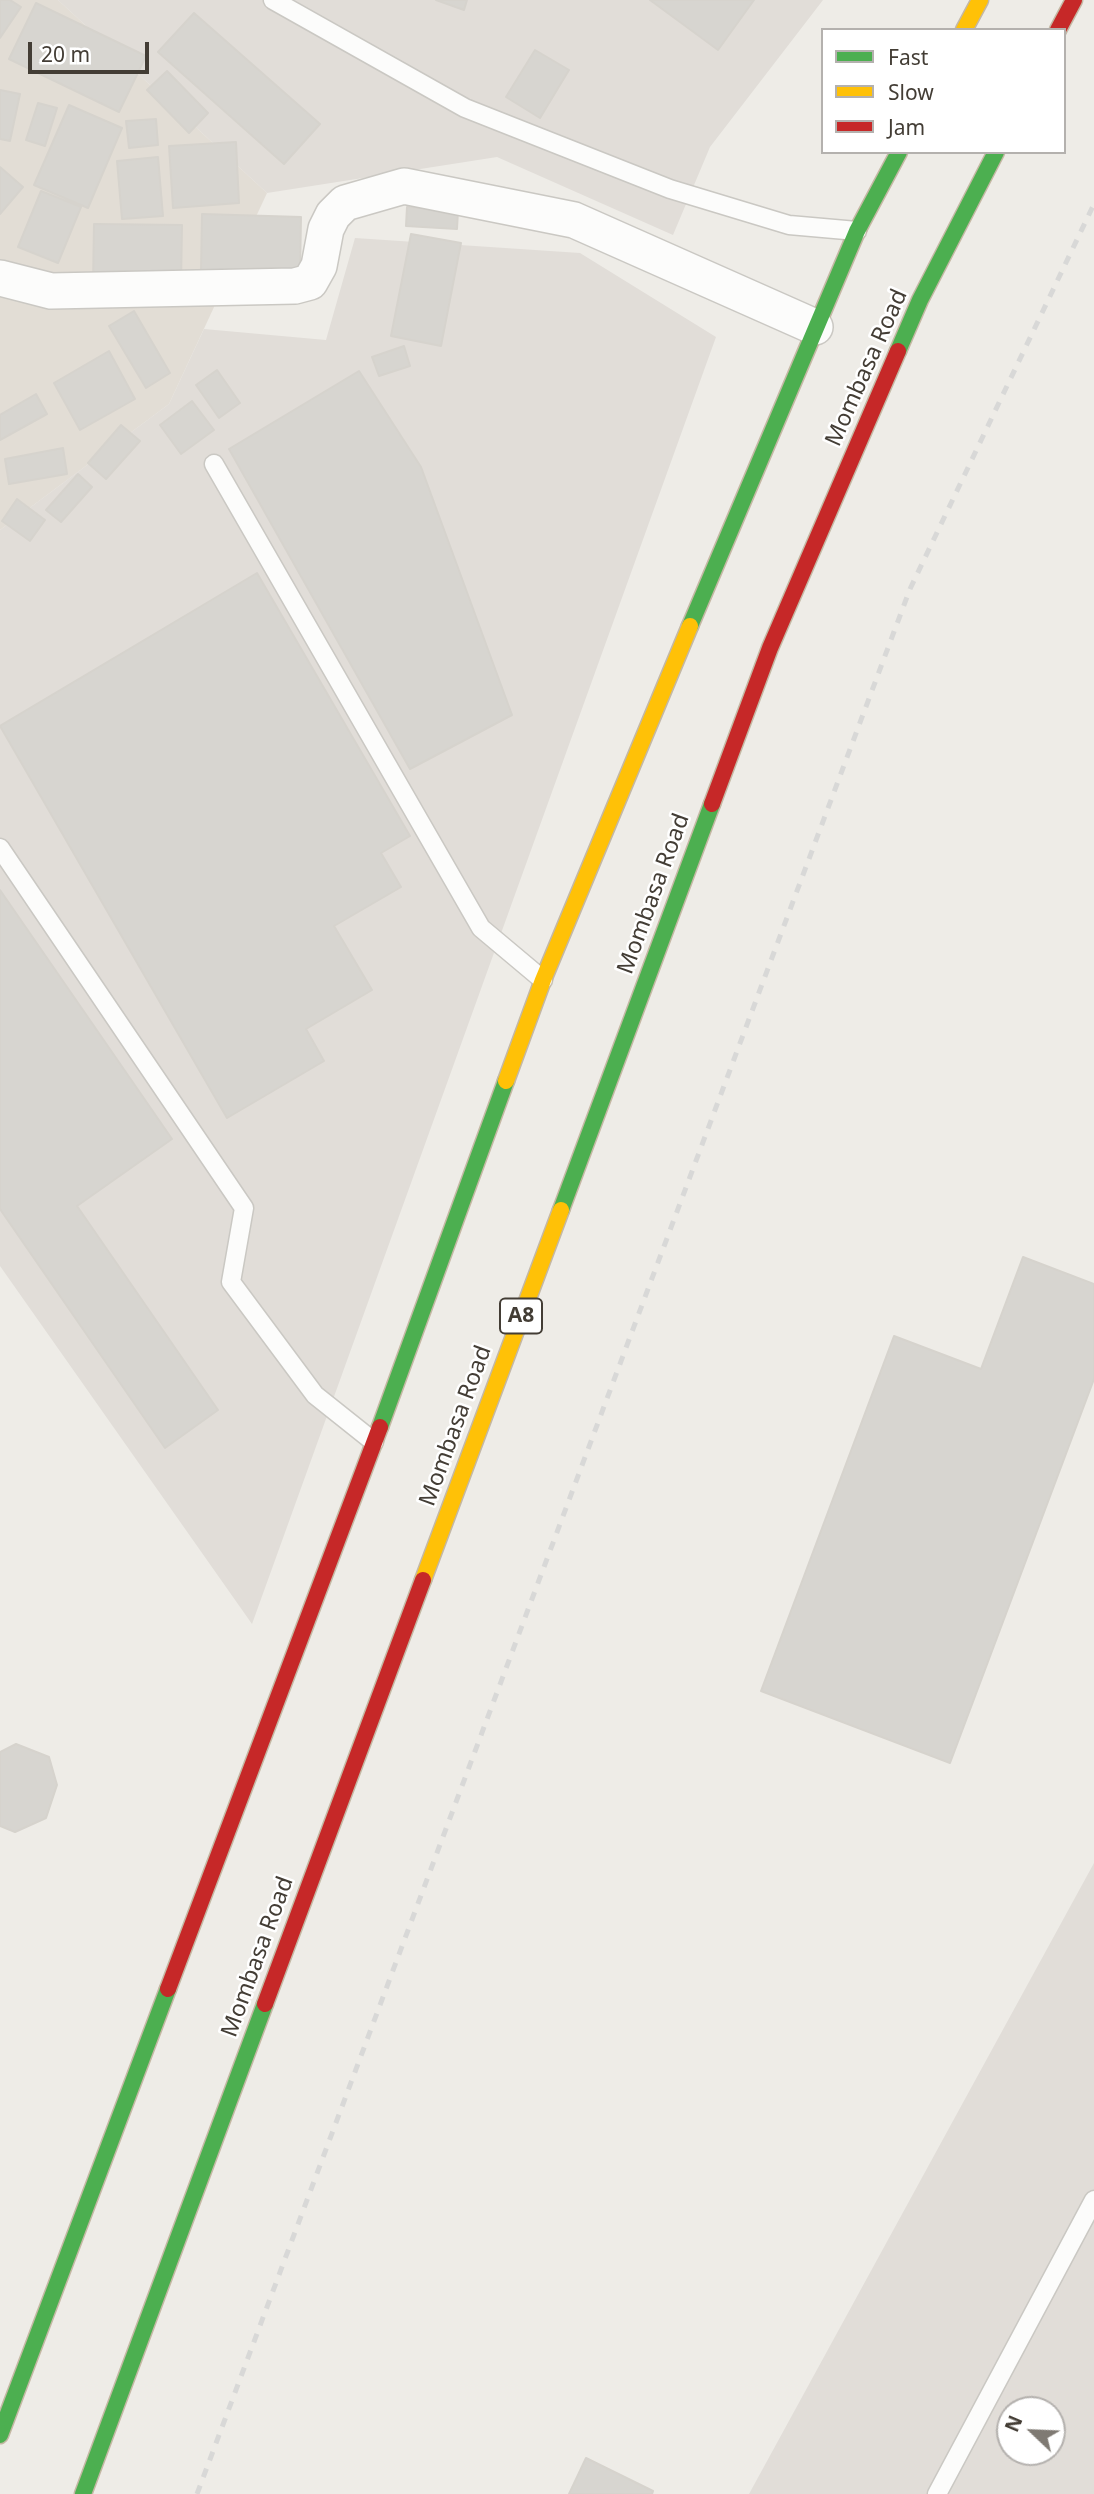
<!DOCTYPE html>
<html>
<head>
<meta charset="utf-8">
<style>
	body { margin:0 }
	#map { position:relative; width:1094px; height:2494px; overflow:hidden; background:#eeece7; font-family:"Noto Sans",sans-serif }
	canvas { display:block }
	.legend { position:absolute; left:821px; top:28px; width:245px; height:126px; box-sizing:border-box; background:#fff; border:2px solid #b4b1ae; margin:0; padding:9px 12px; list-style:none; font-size:21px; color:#433d35 }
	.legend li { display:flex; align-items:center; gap:14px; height:35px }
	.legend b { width:35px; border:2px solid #b4b1ae }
	.north { position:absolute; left:996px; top:2396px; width:70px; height:70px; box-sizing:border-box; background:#fff; border:2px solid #b4b1ae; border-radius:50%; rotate:293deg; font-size:19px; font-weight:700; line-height:28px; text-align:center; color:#433d35 }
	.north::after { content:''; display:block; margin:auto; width:24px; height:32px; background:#7f7a73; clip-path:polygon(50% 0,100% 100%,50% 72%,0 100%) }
	.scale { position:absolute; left:28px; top:42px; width:121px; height:32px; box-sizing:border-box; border:4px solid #433d35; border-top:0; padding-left:9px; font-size:21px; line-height:24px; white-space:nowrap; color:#433d35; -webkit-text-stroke:5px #fff; paint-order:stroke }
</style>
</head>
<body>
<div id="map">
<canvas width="1094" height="2494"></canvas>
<ul class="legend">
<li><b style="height:9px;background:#4caf50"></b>Fast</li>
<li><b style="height:9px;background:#ffc107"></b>Slow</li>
<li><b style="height:9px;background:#c62828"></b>Jam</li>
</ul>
<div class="north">N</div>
<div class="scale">20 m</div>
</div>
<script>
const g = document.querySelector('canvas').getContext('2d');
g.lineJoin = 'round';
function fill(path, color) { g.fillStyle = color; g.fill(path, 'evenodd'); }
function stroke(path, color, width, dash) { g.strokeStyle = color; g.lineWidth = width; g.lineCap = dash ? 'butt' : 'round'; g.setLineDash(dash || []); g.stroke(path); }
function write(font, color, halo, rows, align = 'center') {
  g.font = font + ' "Noto Sans",sans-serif'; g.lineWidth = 5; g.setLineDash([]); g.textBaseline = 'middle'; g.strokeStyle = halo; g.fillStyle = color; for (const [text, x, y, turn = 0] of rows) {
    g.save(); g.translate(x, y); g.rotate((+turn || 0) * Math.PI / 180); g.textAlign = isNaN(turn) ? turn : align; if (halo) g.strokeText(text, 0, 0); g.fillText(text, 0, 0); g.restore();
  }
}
const residential = new Path2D(`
	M0,0h58l209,193 -98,211 -169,126z`);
const industrial = new Path2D(`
	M58,0h765l-113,147 -37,88 -176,-78 -230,36z
	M355,238l225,15 136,84 -464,1287 -252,-358v-736l169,-126 35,-75 122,11z
	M1094,1863v631h-345zM1010,2410h42v42h-42z`);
const building = new Path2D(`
	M0,0h10l11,7 -21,31z
	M436,0h31l-3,10z
	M650,0h104l-36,50z
	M36,3l110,53 -27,56 -110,-53z
	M194,13l126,111 -36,40 -126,-112z
	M535,50l34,20 -29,48 -34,-21z
	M167,71l41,42 -19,20 -42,-43z
	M0,90l20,4 -10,47 -10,-2z
	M38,103l19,5 -12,38 -19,-6z
	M69,105l53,23 -34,80 -54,-23z
	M156,119l2,26 -29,3 -3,-27z
	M236,142l3,61 -66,5 -4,-62z
	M158,157l5,59 -41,3 -5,-58z
	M0,167l23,20 -23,27z
	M41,191l40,16 -23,56 -40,-16z
	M407,207l51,3 -1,19 -51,-3z
	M202,214l99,3 -1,57 -99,-2z
	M94,224l88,1 -1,60 -88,-1z
	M411,234l50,9 -20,103 -50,-10z
	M134,311l36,62 -24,15 -37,-62z
	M404,346l6,20 -31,10 -7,-19z
	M109,351l26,48 -55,31 -26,-47z
	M217,370l23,33 -21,15 -23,-33z
	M359,371l62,96 91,248 -102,54 -181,-320z
	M36,394l11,20 -47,26v-25z
	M192,401l22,29 -33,24 -21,-29z
	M121,425l19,16 -34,38 -18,-16z
	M63,448l4,26 -58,10 -4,-25z
	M78,474l14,13 -31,35 -15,-12z
	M17,499l28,21 -15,21 -28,-20z
	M257,573l153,263 -29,17 20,34 -67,39 38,64 -66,39 18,32 -97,57 -227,-392z
	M0,890l172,249 -95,67 141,204 -53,38 -165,-239z
	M1023,1257l71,27v95l-144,384 -189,-72 133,-355 87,33z
	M16,1744l33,13 8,28 -11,33 -31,14 -15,-6v-74z
	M586,2458l67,33 -1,3h-83z`);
const lane = new Path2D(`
	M273,0l192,108 205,81 119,36 68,6
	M214,464l267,464 62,52
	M0,848l244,360 -13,74 84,113 59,47
	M937,2494l157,-294`);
const street = new Path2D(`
	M0,278l51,13 244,-5 15,-4 9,-16 7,-37 7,-14 12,-12 59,-17 170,34 241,107`);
const fast = new Path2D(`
	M898,351l22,-51 76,-148
	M690,626l167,-395 42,-79
	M561,1210l151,-406
	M380,1427l126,-346
	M0,2435l168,-446
	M83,2494l182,-490`);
const slow = new Path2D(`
	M964,30l16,-30
	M506,1081l37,-101 147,-354
	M423,1580l138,-370`);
const jam = new Path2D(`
	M1058,30l16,-30
	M712,804l58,-156 128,-297
	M168,1989l212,-562
	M265,2004l158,-424`);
const rail = new Path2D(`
	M197,2494l713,-1905 184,-385`);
const shields = [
	[521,1316,42]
];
const shieldNames = [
	["A8",521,1316]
];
const streetNames = [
	["Mombasa Road",867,368,-66],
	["Mombasa Road",654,894,-70],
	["Mombasa Road",456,1426,-70],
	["Mombasa Road",258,1957,-70]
];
fill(residential, '#e2ddd5');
fill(industrial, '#e1ddd8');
fill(building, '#d7d5d0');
stroke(building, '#d6d3cd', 2);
stroke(lane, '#cac8c3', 21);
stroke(street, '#cac8c3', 38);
stroke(fast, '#c4b8a4', 19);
stroke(slow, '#c4b8a4', 19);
stroke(jam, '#c4b8a4', 19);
stroke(lane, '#fcfcfb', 18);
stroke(street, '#fcfcfb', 35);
stroke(fast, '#4caf50', 16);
stroke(slow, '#ffc107', 16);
stroke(jam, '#c62828', 16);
stroke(rail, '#d8d8d7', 5, [9, 9]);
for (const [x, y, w] of shields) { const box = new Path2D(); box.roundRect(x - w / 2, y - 17.5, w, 35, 5); g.fillStyle = '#fff'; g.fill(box); stroke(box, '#433d35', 2); }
write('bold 21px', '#433d35', null, shieldNames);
write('23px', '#433d35', '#fff', streetNames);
</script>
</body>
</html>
